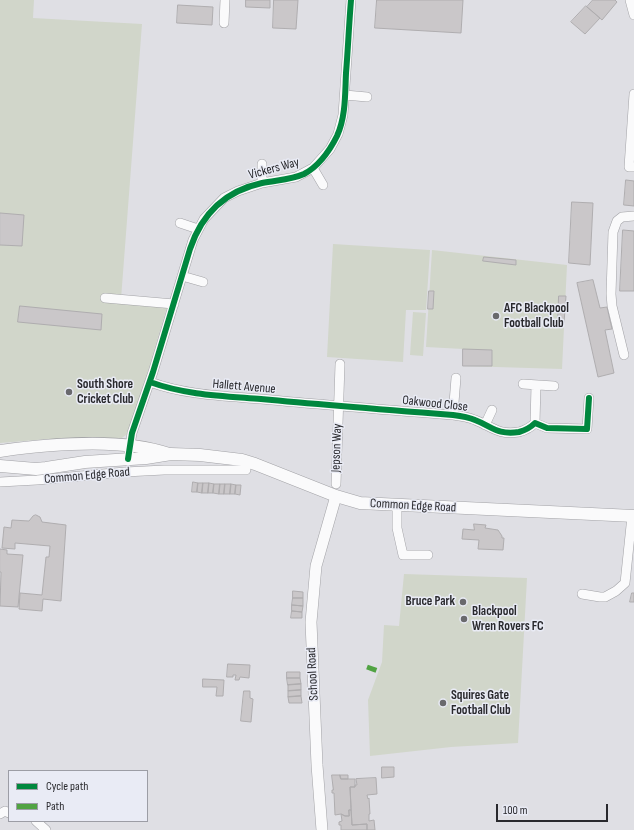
<!DOCTYPE html>
<html>
<head>
<meta charset="utf-8">
<style>
	body { margin:0 }
	#map { position:relative; width:634px; height:830px; overflow:hidden; background:#dfdfe4; font-family:"Sofia Sans Condensed",sans-serif }
	canvas { display:block }
	.legend { position:absolute; left:8px; top:770px; width:140px; height:52px; box-sizing:border-box; background:#e9ebf5; border:1px solid #9c9da5; margin:0; padding:5px 7px; list-style:none; font-size:12px; color:#29292d }
	.legend li { display:flex; align-items:center; gap:8px; height:20px }
	.legend b { width:20px; border:1px solid #9c9da5 }
	.scale { position:absolute; left:496px; top:804px; width:112px; height:18px; box-sizing:border-box; border:2px solid #29292d; border-top:0; padding-left:5px; font-size:12px; line-height:14px; white-space:nowrap; color:#29292d; -webkit-text-stroke:3px #e9ebf5; paint-order:stroke }
</style>
</head>
<body>
<div id="map">
<canvas width="634" height="830"></canvas>
<ul class="legend">
<li><b style="height:5px;background:#00873e"></b>Cycle path</li>
<li><b style="height:5px;background:#51a343"></b>Path</li>
</ul>
<div class="scale">100 m</div>
</div>
<script>
const g = document.querySelector('canvas').getContext('2d');
g.lineJoin = 'round';
function fill(path, color) { g.fillStyle = color; g.fill(path, 'evenodd'); }
function stroke(path, color, width, dash) { g.strokeStyle = color; g.lineWidth = width; g.lineCap = dash ? 'butt' : 'round'; g.setLineDash(dash || []); g.stroke(path); }
function write(font, color, halo, rows, align = 'center') {
  g.font = font + ' "Sofia Sans Condensed",sans-serif'; g.lineWidth = 3; g.setLineDash([]); g.textBaseline = 'middle'; g.strokeStyle = halo; g.fillStyle = color; for (const [text, x, y, turn = 0] of rows) {
    g.save(); g.translate(x, y); g.rotate((+turn || 0) * Math.PI / 180); g.textAlign = isNaN(turn) ? turn : align; if (halo) g.strokeText(text, 0, 0); g.fillText(text, 0, 0); g.restore();
  }
}
const green = new Path2D(`
	M0,0h34l-1,18 109,6 -21,275 47,5 -38,128 -11,8 -70,-1 -49,4z
	M333,244l97,6 -4,60h-20l-3,52 -76,-5z
	M432,250l135,15 -5,104 -99,-3v-17l-37,-2z
	M413,312l13,1 -3,43 -13,-1z
	M404,574l123,4 -9,165 -67,4 -81,9 -2,-56 14,-38 2,-37 15,1z`);
const building = new Path2D(`
	M246,0h24v8l-24,-1z
	M274,0h24l-2,29 -23,-1z
	M377,0h86l-2,33 -86,-5z
	M593,0h22l2,2 -15,18 -15,-13z
	M178,5l35,2 -1,18 -35,-2z
	M586,6l14,12 -15,16 -14,-12z
	M626,180l8,1v25l-10,-1z
	M572,202l21,1 -3,62 -21,-2z
	M0,213l24,2 -2,31 -22,-1z
	M623,230l11,1v60h-14z
	M484,257l32,3v5l-33,-4z
	M593,280l7,28 7,-1 5,22 -7,1 9,43 -16,4 -21,-94z
	M429,291h5l-1,18h-5z
	M559,296h7l-2,27h-6z
	M20,306l82,8 -1,16 -83,-8z
	M463,349l29,1v16h-29z
	M193,482l5,1 -1,9h-5z
	M198,483h5l-1,10 -5,-1z
	M203,483h6l-1,10h-6z
	M209,483l5,1 -1,9h-5z
	M214,484h6l-1,10 -6,-1z
	M220,484h5l-1,10h-5z
	M225,484h6l-1,10h-6z
	M231,484l5,1 -1,9h-5z
	M236,485h5l-1,10 -5,-1z
	M36,515l4,2 2,5 24,3 -5,76 -18,-2 -1,12 -23,-2 1,-16 22,2 4,-38h3l1,-11 -35,-3v6l-13,-1 2,-21 7,1 1,-8 17,1 4,-5z
	M474,524l12,1 -1,3 13,2 4,6v2h2l-1,12 -25,-1 1,-9 -17,-1 1,-10 11,1z
	M0,549l7,1v4l16,1 -5,52 -18,-1 1,-34h-1z
	M293,591l10,1v6h-10z
	M632,593h2v9h-4z
	M293,598h10v8l-11,-1z
	M292,605l11,1 -1,6 -10,-1z
	M292,611l10,1v6h-11z
	M228,664l22,1 -1,13 -9,-1 -1,3h-4l1,-5h-3v2h-6z
	M287,672h13v6h-13z
	M287,678h13l1,6 -13,1z
	M203,679l21,1 -1,16h-7l1,-9h-14z
	M301,684v6l-13,1v-6z
	M301,690v6l-13,1v-6z
	M244,691h6v7l3,1 -2,23 -10,-1z
	M301,696l1,7h-13l-1,-6z
	M382,767h12v10l-12,1z
	M332,775h8l1,4h14v8h-5l1,23h-2v6h-4l-4,-2 -6,1 -1,-22h-2v-3h1z
	M340,775h8v4h-7z
	M376,778l1,16 -10,1 1,4 1,-1 1,16h-1v7l5,-1 1,10h-8v-6l-15,1 -2,-38h5v-2h2l-1,-6z
	M349,810h2l1,15 15,-1v6h-26v-5h-2v-3l3,-1 -1,-7 4,2h4z`);
const minor = new Path2D(`
	M630,0l4,15
	M224,23l1,-23
	M634,94l-5,73h5
	M345,95l22,2
	M313,168l10,17
	M262,183v-19
	M180,223l18,6
	M182,276l21,6
	M105,298l69,6
	M624,355l-12,-49 -1,-12 2,-62 4,-11 5,-4 12,-1
	M150,382c35,13 74,14 111,17 64,6 128,11 192,16 8,1 15,2 22,5 18,7 22,15 44,12 7,-2 11,-4 16,-9l12,5 40,1 2,-31
	M523,384l31,2
	M453,415l3,-37
	M535,423l1,-38
	M485,425l7,-15
	M129,452l3,-19 21,-61 40,-132 11,-21 20,-21 14,-7 24,-8 34,-6 17,-9 17,-19 8,-15 5,-19 8,-115
	M0,482l37,-2 88,-8 39,-2h82
	M336,484l4,-120
	M397,505v23l6,27h25
	M582,594l18,3h5l11,-6 9,-8 7,-67
	M0,814l5,-3 4,2
	M36,821l10,9`);
const tertiary = new Path2D(`
	M322,830l-5,-65 -6,-143 5,-56 20,-70`);
const secondary = new Path2D(`
	M0,451c50,-7 121,-14 169,3
	M0,466l36,3 10,-1 39,-6 61,-4 25,-4 29,1 42,5 13,4 81,32 24,7 274,13`);
const quiet = new Path2D(`
	M367,667l11,4`);
const cycleway = new Path2D(`
	M150,382c35,13 74,14 111,17 64,6 128,11 192,16 8,1 15,2 22,5 18,7 22,15 44,12 7,-2 11,-4 16,-9l12,5 40,1 2,-31
	M128,459l4,-26 21,-61 37,-123c12,-36 35,-58 72,-66 14,-3 29,-3 42,-9 15,-8 26,-24 33,-38 9,-20 8,-43 9,-63 2,-24 3,-49 5,-73`);
const markers = [
	[496,316,4,"#69696d"],
	[69,392,4,"#69696d"],
	[463,602,4,"#69696d"],
	[464,619,4,"#69696d"],
	[443,703,4,"#69696d"]
];
const streetNames = [
	["Vickers Way",274,169,-15],
	["Hallett Avenue",244,387,5],
	["Oakwood Close",435,404,6],
	["Jepson Way",337,448,-88],
	["Common Edge Road",87,476,-5],
	["Common Edge Road",413,506,3],
	["School Road",313,674,-93]
];
const poiNames = [
	["AFC Blackpool",504,309],
	["Football Club",504,324],
	["South Shore",77,385],
	["Cricket Club",77,400],
	["Bruce Park",455,602,"right"],
	["Blackpool",472,612],
	["Wren Rovers FC",472,627],
	["Squires Gate",451,696],
	["Football Club",451,711]
];
fill(green, '#d1d6ca');
fill(building, '#cac7c9');
stroke(building, '#afadaf', 1);
stroke(minor, '#a2a2a6', 10);
stroke(tertiary, '#a2a2a6', 12);
stroke(secondary, '#a2a2a6', 13);
stroke(minor, '#fafafb', 9);
stroke(tertiary, '#fafafb', 11);
stroke(secondary, '#fafafb', 12);
stroke(quiet, '#51a343', 5, [10, 5]);
stroke(cycleway, '#00873e', 6);
for (const [x, y, r, color] of markers) { const dot = new Path2D(); dot.arc(x, y, r, 0, 2 * Math.PI); g.fillStyle = color; g.fill(dot); stroke(dot, '#e9ebf5', 1.5); }
write('13px', '#29292d', '#e9ebf5', streetNames);
write('bold 13px', '#29292d', '#e9ebf5', poiNames, 'left');
</script>
</body>
</html>
